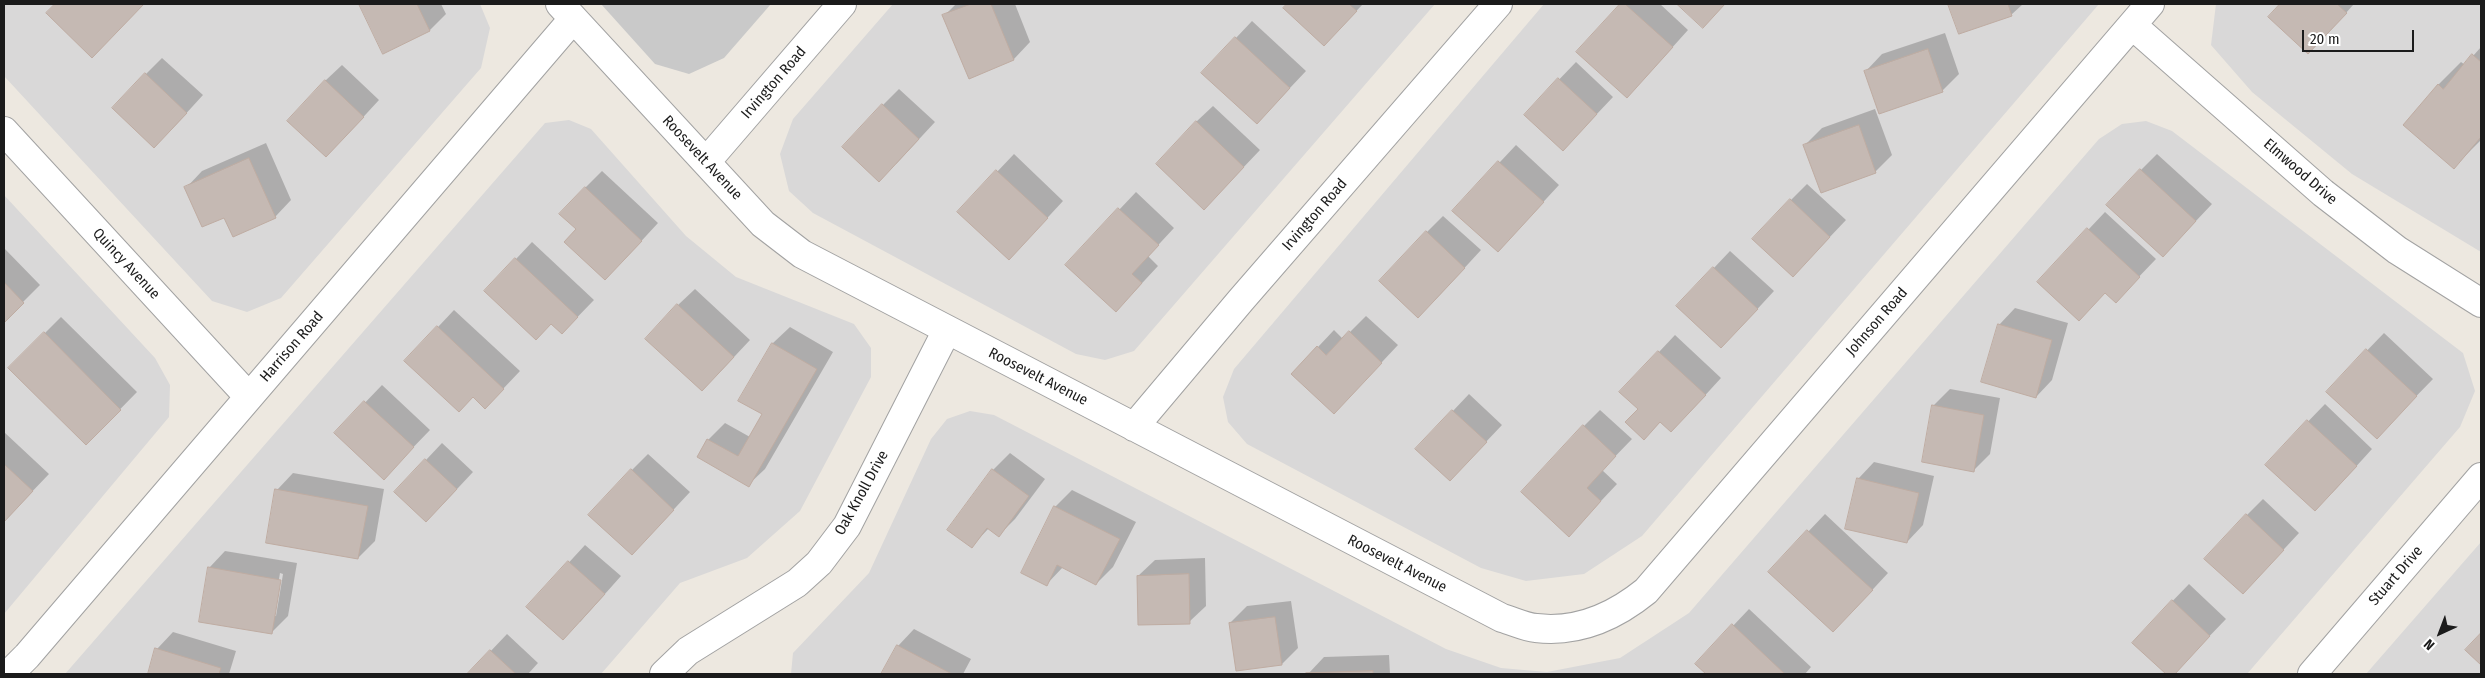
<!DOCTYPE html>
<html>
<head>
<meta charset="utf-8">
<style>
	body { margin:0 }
	#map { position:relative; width:2485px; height:678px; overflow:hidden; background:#ede8e0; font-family:"Fira Sans Condensed",sans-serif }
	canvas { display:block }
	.frame { position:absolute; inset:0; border:5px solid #1b1b1b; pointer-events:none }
	.north { position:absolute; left:2415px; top:608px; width:50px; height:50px; -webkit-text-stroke:4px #fff; paint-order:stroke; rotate:223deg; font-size:14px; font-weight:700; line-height:20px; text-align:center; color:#1b1b1b }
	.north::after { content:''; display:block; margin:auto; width:18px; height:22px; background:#1b1b1b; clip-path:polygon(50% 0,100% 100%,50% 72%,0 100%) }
	.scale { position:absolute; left:2302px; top:30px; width:112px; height:22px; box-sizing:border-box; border:2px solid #1b1b1b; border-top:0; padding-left:6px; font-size:15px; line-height:18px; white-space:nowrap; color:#1b1b1b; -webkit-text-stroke:4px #fff; paint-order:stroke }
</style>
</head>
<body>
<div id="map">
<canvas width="2485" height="678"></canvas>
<div class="frame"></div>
<div class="north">N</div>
<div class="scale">20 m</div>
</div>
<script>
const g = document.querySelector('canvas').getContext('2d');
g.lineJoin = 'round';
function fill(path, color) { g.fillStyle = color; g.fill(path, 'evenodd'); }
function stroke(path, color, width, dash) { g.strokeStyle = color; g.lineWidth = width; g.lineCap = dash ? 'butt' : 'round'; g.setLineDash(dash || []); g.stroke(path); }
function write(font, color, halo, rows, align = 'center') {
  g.font = font + ' "Fira Sans Condensed",sans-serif'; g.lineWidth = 5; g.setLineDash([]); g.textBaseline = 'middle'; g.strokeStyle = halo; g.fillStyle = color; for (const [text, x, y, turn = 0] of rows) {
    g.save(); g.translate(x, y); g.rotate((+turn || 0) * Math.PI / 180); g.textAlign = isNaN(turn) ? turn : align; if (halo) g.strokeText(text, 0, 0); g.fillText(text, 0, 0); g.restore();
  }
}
const residential = new Path2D(`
	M4,4h476l10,24 -9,40 -200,230 -34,14 -35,-11 -208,-225z
	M893,4h542l-301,347 -29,9 -29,-6 -263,-141 -24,-22 -9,-37 13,-35z
	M1544,4h555l-457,532 -58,38 -58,7 -45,-13 -234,-124 -19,-22 -5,-25 11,-28z
	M2216,4h265v248l-129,-78 -100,-82 -41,-47z
	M569,120l22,9 95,107 50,41 118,47 17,24v29l-71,134 -53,47 -67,25 -79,91h-536l480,-551z
	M2146,121l26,10 291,222 12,38 -15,36 -213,247h-1456l2,-21 76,-80 62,-134 16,-20 23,-8 24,4 452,234 55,19 46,4 73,-14 69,-45 410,-474 23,-15z
	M4,195l151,163 15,27 -1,32 -165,197z
	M2481,542v132h-115z`);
const religious = new Path2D(`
	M601,4h170l-47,54 -35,16 -34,-10z`);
const shadow = new Path2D(`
	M57,4h86l-35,35 -60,-26z
	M361,4h80l5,10 -16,16 -47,22z
	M956,4h59l15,38 -16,17 -45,18 -25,-61z
	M1289,4h74l-23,24 -55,-20z
	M1622,4h38l28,26 -45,50 -65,-28z
	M1950,4h73l-12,11 -52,18z
	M2282,4h72l-29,32 -55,-19z
	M1252,21l54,50 -33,35 -70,-33z
	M1945,33l14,41 -17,17 -76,-20 16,-17z
	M2481,47v93l-27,27 -16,-82 23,-23 4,3z
	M162,58l41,37 -32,35 -25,-56z
	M1576,62l37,35 -34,36 -54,-18z
	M342,65l37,35 -36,39 -18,-58z
	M899,89l36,33 -39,42 -13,-59z
	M1213,106l47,44 -39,41 -25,-69z
	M1875,109l17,46 -17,17 -70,-27 17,-17z
	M266,143l25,57 -16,17 -51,-1 -38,-28 16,-17z
	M1516,145l43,40 -61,66 -44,-40z
	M1014,154l49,47 -38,41 -66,-30z
	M2157,154l55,50 -33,35 -38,-69z
	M602,171l56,52 -36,39 -44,-33 7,-41z
	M1807,184l39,36 -37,39 -18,-59z
	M1136,192l38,36 -26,28 10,10 -26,28 -65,-29z
	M2105,212l51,47 -24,25 -26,8 -67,-10z
	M1443,216l38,34 -46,50 -8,-68z
	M532,242l62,58 -32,33 -10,-10 -66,-32z
	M4,248l36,37 -36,36z
	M1730,251l44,40 -36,39 -60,-24z
	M695,289l55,51 -31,33 -41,-68z
	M2015,308l53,15 -16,57 -16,17 -37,-72z
	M454,310l66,61 -18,19 -64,-63z
	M1366,316l32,29 -48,51 -32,-49 16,-17 9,9z
	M61,317l76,75 -51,52 -76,-76z
	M790,327l43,25 -68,117 -17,16 -40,-45 17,-17 25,14 14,-23 -24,-14 33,-57z
	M2384,333l49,46 -40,41 -65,-29z
	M1675,335l46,43 -33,36 -27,7 -17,17 -5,-29 20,-57z
	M382,385l48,45 -30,31 -64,-28z
	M1950,389l50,9 -10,56 -16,16 -41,-64z
	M1469,394l33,31 -36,38 -49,-14z
	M2325,404l47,45 -40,44 -65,-29z
	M1600,410l32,29 -30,31 15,14 -32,34 -1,-92z
	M4,432l45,42 -45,47z
	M442,443l31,29 -30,32 -17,-44z
	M1010,453l35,26 -30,40 -16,16 -10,-7 -17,18 21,-76z
	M648,454l42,38 -42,45 -16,-67z
	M1874,462l60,14 -11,49 -16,17 -49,-63z
	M293,473l91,16 -9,52 -17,17 -81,-68z
	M1072,490l64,32 -23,45 -17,17 -33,-17 -17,18 -24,-12 33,-66z
	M2263,499l36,34 -40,43 -12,-61z
	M1825,514l63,59 -38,41 -80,-42z
	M585,545l36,31 -41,46 -52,-15z
	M225,551l72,12 -9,53 -17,17 -62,-65zM280,573l3,1 -7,42h-3z
	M1205,558l1,48 -17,16 -51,-46 17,-16z
	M2189,584l37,35 -53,55h-6l-34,-32z
	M1291,601l7,47 -16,16 -52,-41 17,-17z
	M1749,609l62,58 -6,7h-97l-11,-10z
	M914,629l57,30 -8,15h-81l16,-28z
	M173,632l63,19 -7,23h-80l8,-25z
	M507,634l31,29 -10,11h-59z
	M1389,655l1,19h-82l16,-17z`);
const building = new Path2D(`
	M55,4h89l-52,54 -46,-45z
	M359,4h58l13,27 -47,23z
	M971,4h20l23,56 -45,19 -27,-64z
	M1287,4h62l8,7 -33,35 -41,-38z
	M1620,4h5l48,43 -46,51 -51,-46z
	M1677,4h48l-22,24z
	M1948,4h60l4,12 -53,18z
	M2280,4h57l10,9 -39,41 -40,-37z
	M1235,37l55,51 -33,36 -56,-51z
	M1928,49l15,43 -64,22 -15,-43z
	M2472,54l9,8v75l-27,32 -51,-44 35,-41 5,5z
	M145,73l42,40 -33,35 -42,-40z
	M1558,78l39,36 -34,37 -39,-36z
	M325,80l39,37 -38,40 -39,-36z
	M882,104l37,35 -40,43 -37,-35z
	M1196,121l48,46 -40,43 -48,-46z
	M1859,125l17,48 -55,20 -18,-48z
	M249,158l27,60 -43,19 -9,-19 -22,9 -18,-40z
	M1498,161l46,41 -46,50 -46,-41z
	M2140,169l56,52 -33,36 -57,-52z
	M996,170l52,48 -39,42 -52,-48z
	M585,187l57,54 -37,39 -41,-38 12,-13 -17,-15z
	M1790,199l40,38 -37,40 -41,-38z
	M1118,208l41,37 -27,29 10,9 -26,29 -51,-47z
	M2087,228l53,49 -24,26 -11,-10 -26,28 -42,-39z
	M1426,231l39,37 -47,50 -39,-37z
	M515,258l63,59 -16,17 -11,-10 -15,16 -52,-49z
	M1713,267l45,42 -37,39 -45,-42z
	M4,282l20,21 -20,20z
	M677,304l57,53 -32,34 -57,-52z
	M1998,324l54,16 -16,58 -55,-16z
	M437,326l67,63 -19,20 -12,-12 -14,15 -55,-51z
	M1349,331l33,32 -48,51 -43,-40 26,-28 9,9z
	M44,332l77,78 -35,35 -78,-77z
	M772,343l45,26 -68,118 -52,-30 10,-18 31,17 24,-42 -24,-13z
	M2366,349l51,47 -40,43 -51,-47z
	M1658,351l48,44 -35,37 -11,-10 -16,18 -19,-18 13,-13 -19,-17z
	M364,401l50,46 -30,33 -50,-47z
	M1932,405l52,10 -10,57 -52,-10z
	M1452,410l35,32 -37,39 -35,-32z
	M2307,420l50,46 -42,45 -50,-46z
	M1583,425l33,31 -29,32 14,13 -32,36 -48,-45z
	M425,459l32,30 -31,33 -32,-30z
	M4,464l29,27 -29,31z
	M631,469l43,41 -42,45 -44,-40z
	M992,469l37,27 -30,41 -12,-9 -15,20 -25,-18z
	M1857,478l62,15 -12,50 -62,-14z
	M275,489l93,17 -10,53 -92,-16z
	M1054,506l66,33 -24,46 -39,-20 -10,21 -26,-13z
	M2246,514l38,36 -41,44 -39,-35z
	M1807,530l66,60 -40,42 -65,-60z
	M568,561l37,33 -42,46 -37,-33z
	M208,567l73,13 -9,54 -73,-12z
	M1189,574l1,50 -52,1 -1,-49z
	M2172,600l38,36 -35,38h-9l-34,-31z
	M1275,617l7,48 -46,6 -7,-48z
	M1732,624l53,50h-79l-11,-10z
	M2481,633v32l-16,-15z
	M897,645l55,29h-71z
	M155,648l66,20 -2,6h-71z
	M490,650l26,24h-49z
	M1373,671v3l-67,-1z`);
const minor = new Path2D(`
	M560,4l203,220 39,30 700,364c11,3 23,9 34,10 42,5 78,-11 110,-37l504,-587
	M2132,25l191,168 74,57 84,53
	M4,131l245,266
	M706,162l136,-158
	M1134,427l107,-127 257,-296
	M9,674l18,-18 546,-637
	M664,674l24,-23 109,-68 22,-20 28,-37 100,-196
	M2312,674l169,-197`);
const streetNames = [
	["Irvington Road",774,83,-49],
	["Roosevelt Avenue",702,158,47],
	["Elmwood Drive",2300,172,41],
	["Irvington Road",1315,215,-49],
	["Quincy Avenue",126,264,47],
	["Johnson Road",1877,322,-49],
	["Harrison Road",292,347,-49],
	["Roosevelt Avenue",1038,377,27],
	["Oak Knoll Drive",862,493,-61],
	["Roosevelt Avenue",1397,564,27],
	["Stuart Drive",2396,576,-49]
];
fill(residential, '#d9d8d8');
fill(religious, '#c9c9c9');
fill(shadow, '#0003');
fill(building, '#c5b9b3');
stroke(building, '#bfaca2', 1);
stroke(minor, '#a2a2a2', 30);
stroke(minor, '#fff', 28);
write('15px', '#1b1b1b', '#fff', streetNames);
</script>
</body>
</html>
